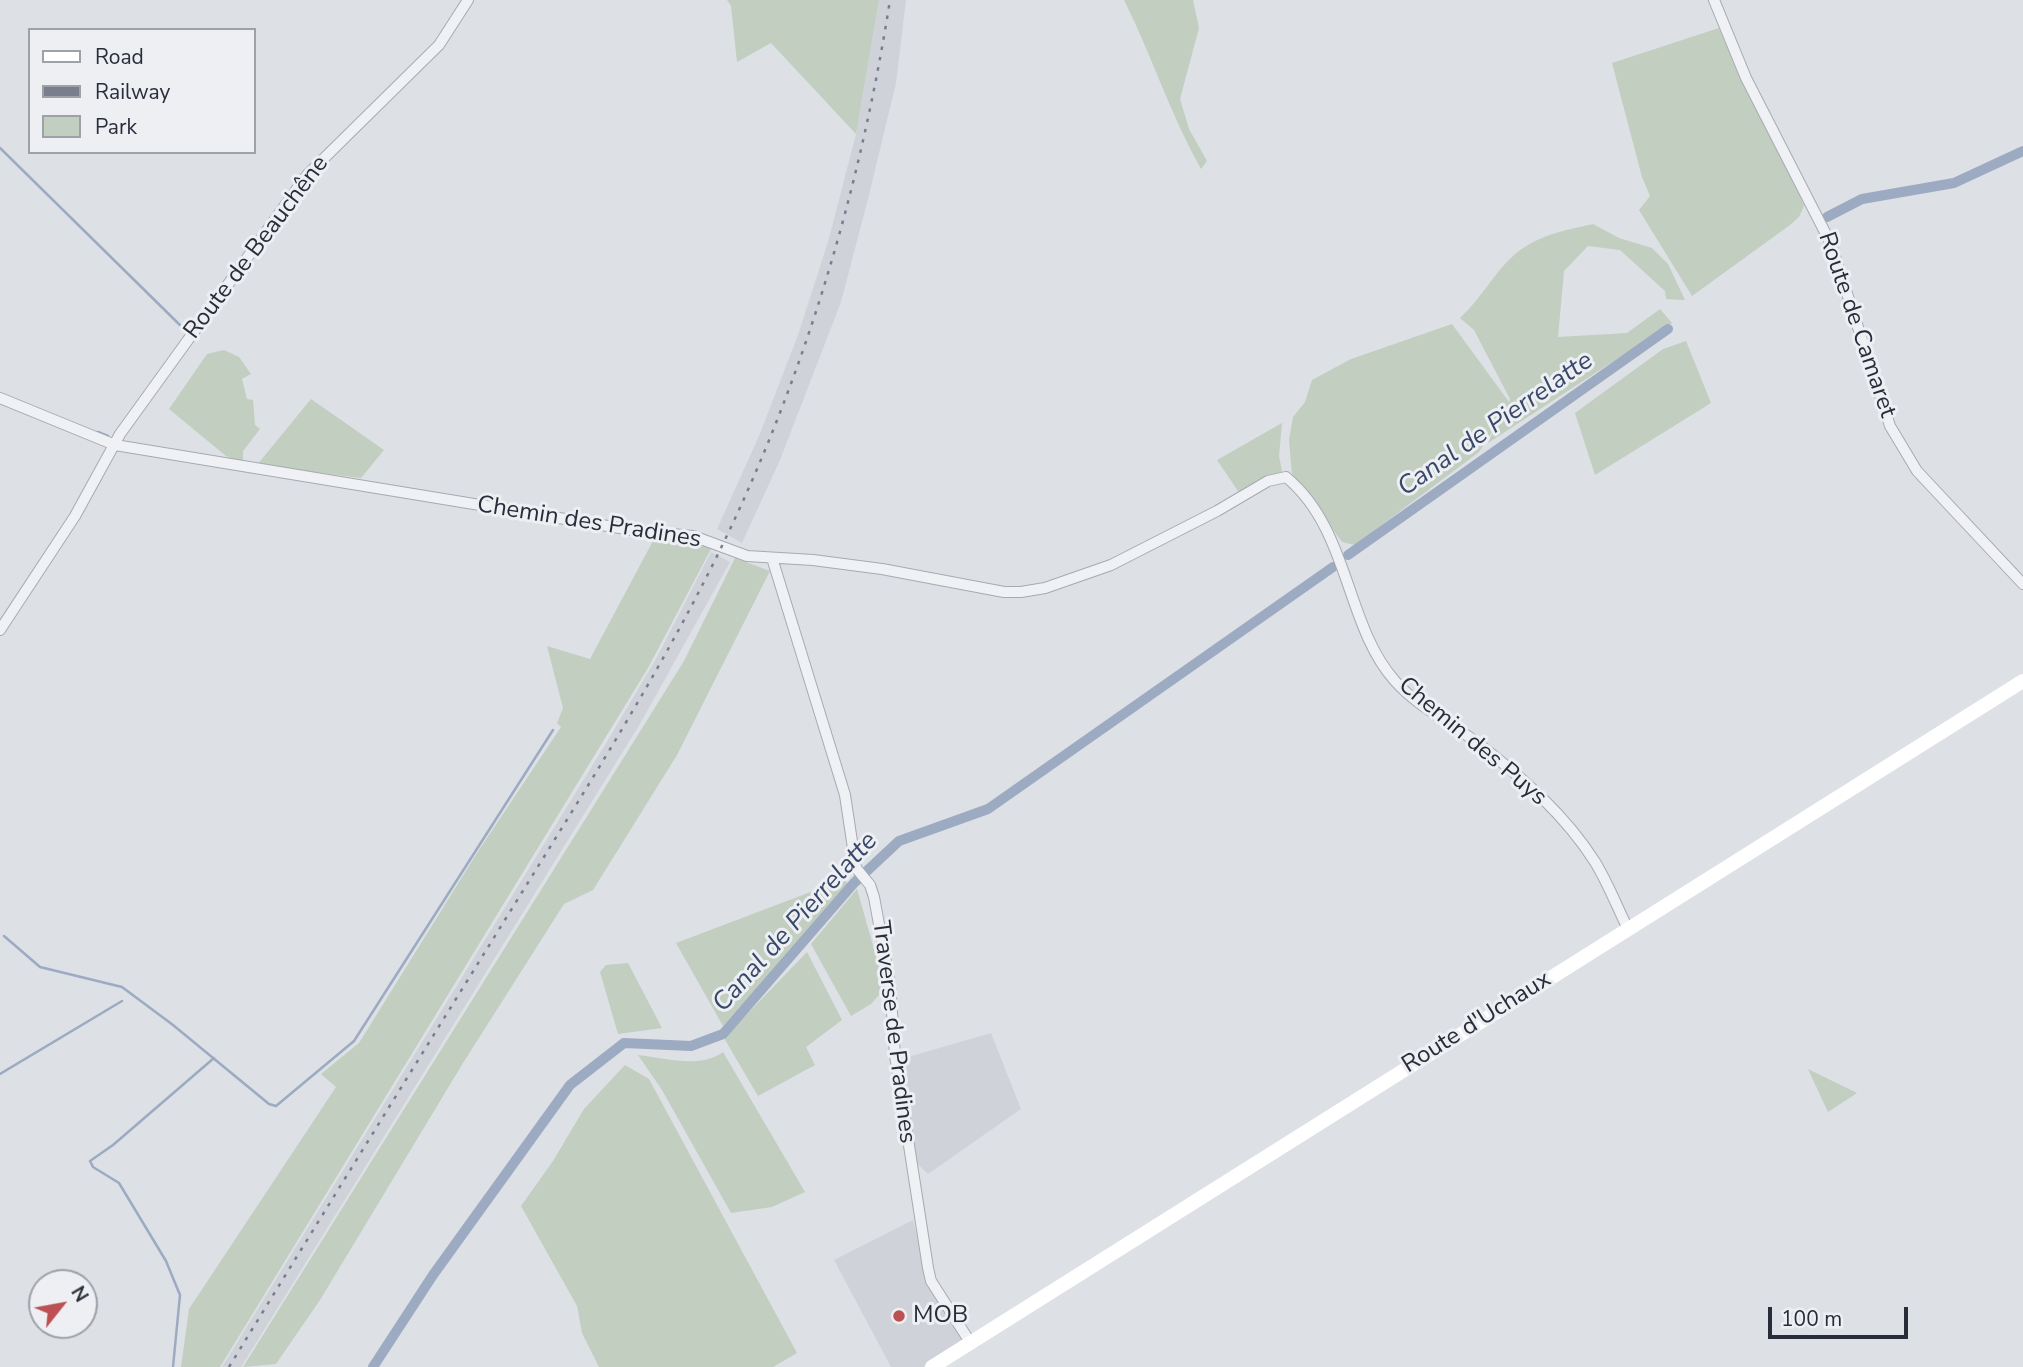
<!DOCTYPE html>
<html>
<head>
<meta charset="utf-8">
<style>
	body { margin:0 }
	#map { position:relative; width:2023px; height:1367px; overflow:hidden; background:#dde0e5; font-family:"Nunito Sans",sans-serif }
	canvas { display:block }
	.legend { position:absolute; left:28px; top:28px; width:228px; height:126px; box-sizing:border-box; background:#edeff3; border:2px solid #9fa1a9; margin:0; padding:9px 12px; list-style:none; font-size:21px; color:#292d3a }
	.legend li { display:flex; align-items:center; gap:14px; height:35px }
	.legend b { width:35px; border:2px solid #9fa1a9 }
	.north { position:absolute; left:28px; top:1269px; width:70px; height:70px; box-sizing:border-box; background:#edeff3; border:2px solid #9fa1a9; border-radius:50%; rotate:59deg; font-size:19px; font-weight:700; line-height:28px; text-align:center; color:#292d3a }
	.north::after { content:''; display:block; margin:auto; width:24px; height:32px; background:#bd5052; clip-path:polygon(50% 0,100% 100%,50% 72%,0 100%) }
	.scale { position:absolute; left:1768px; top:1307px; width:140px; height:32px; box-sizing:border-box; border:4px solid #292d3a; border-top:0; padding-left:9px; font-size:21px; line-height:24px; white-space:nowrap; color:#292d3a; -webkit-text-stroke:5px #edeff3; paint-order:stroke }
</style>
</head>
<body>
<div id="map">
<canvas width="2023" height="1367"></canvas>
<ul class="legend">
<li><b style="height:9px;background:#fff"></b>Road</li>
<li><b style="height:9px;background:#797e8d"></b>Railway</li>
<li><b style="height:19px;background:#c1cec0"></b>Park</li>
</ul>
<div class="north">N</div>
<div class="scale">100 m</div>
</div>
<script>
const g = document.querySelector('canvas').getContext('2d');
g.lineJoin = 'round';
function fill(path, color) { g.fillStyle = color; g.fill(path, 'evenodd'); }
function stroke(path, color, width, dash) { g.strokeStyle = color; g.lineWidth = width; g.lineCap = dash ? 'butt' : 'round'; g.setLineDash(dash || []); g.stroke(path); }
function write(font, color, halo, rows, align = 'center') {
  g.font = font + ' "Nunito Sans",sans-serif'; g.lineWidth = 6; g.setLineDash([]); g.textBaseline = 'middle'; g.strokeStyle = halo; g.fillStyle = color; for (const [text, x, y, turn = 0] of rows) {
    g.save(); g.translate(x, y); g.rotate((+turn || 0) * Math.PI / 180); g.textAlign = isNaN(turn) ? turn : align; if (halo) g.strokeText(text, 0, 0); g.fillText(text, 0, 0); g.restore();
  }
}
const built = new Path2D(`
	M879,0h27l-10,83 -28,116 -27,103 -61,158 -38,83 -25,-14 42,-93 39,-101 30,-93 28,-108z
	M711,552l19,10 -90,162 -399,643h-19l386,-627 49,-83z
	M991,1033l30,76 -93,65 -15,-15 -15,-99z
	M913,1220l13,56 38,65 -41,26h-32l-57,-107z`);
const green = new Path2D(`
	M727,0h152l-23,134 -85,-91 -34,19 -6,-56z
	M1124,0h69l6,28 -19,71 9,30 18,32 -6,8c-31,-55 -49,-113 -77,-169z
	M1719,28l25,59 49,90 11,29 -5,11 -9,8 -98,71 -53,-86 11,-14 -8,-19 -30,-114z
	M1593,224l26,14 33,10 16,16 17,36 -19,-1 -1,-8 -45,-41 -32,-4 -24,25 -6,66 69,-4 33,-24 12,14 -184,120 6,-14 -15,23 -124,93 -13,-3 -50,-68 -3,-34 4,-23 12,-15 7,-22 39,-21 101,-35 57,78 1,-3 -36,-69 -14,-12c21,-19 33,-44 53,-62 21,-20 53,-26 80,-32z
	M1686,341l25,62 -116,72 -20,-62 88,-64z
	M224,350l15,7 12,17 -9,5 5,20 6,1 2,25 5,4 -17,22v12l-17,-7 -57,-47 38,-55z
	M311,399l73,51 -23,28 -104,-13z
	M1282,423l-3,33 3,16 -19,7 -23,15 -23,-34z
	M654,539l42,2 15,8 -63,119 -428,699h-39l8,-58 147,-222 -15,-13 38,-31 118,-190 84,-126 -4,-4 6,-15 -16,-62 43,13z
	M735,558l35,13 -93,184 -84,135 -29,14 -101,159 -143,237 -44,64 -33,3 441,-706z
	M845,879l4,7 -126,140 -47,-83z
	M857,889l28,99 -14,16 -20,12 -40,-72z
	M807,952l35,68 -36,27 9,18 -57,31 -34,-58z
	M628,963l34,65 -44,6 -18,-62 6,-7z
	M723,1052l82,140 -33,15 -41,6 -69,-123 -24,-35c27,3 62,14 85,-3z
	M625,1065l24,14 148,274 -24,14h-174l-17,-34 -5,-27 -56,-100 32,-45 31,-52z
	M1808,1069l49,24 -29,19z`);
const stream = new Path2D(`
	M0,148l184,181
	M98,432l10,4
	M4,936l36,31 82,20 51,38 96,79 7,2 78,-65 199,-311
	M0,1074l122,-73
	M173,1367l7,-72 -14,-34 -47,-78 -26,-16 -3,-6 23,-16 101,-87`);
const canal = new Path2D(`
	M1827,217l35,-18 92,-16 69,-32
	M1348,555l320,-226
	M373,1367l60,-92 137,-190 54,-42 67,3 32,-12 131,-151 45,-42 89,-32 345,-242`);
const minor = new Path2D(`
	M1714,0l32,78 85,166 59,182 27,45 106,113
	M0,398l115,47 517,85 61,6 54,20 66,4 69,9 122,23h17l24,-4 66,-23 106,-54 51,-30 18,-4c64,53 59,148 109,204 24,27 57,42 85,64 43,33 86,71 115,117 13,21 22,45 33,67
	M772,558l73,237 11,73 14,17 4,12 16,87 5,71 33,213 3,13 39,61
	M0,630l75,-114 45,-82 187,-259 132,-130 29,-45`);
const secondary = new Path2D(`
	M932,1367l1091,-686`);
const rail = new Path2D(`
	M229,1367c95,-155 191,-310 287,-465 81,-131 164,-261 227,-401 72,-160 120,-329 147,-501`);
const markers = [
	[899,1316,7,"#bd5052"]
];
const streetNames = [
	["Route de Beauchêne",257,248,-53],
	["Route de Camaret",1856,325,71],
	["Chemin des Pradines",589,523,9],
	["Chemin des Puys",1472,742,40],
	["Route d'Uchaux",1477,1023,-32],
	["Traverse de Pradines",893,1032,83]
];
const poiNames = [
	["MOB",913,1316]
];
const waterNames = [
	["Canal de Pierrelatte",1496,425,-35],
	["Canal de Pierrelatte",796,923,-48]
];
fill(built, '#d0d2da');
fill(green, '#c1cec0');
stroke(stream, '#9caac2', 2.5);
stroke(canal, '#9caac2', 10);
stroke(minor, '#a7aab2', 12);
stroke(minor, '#f0f1f4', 10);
stroke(secondary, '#fff', 14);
stroke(rail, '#797e8d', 2.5, [3.5, 7]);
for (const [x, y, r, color] of markers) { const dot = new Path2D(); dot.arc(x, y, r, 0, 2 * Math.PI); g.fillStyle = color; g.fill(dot); stroke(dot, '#edeff3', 2.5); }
write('24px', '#292d3a', '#edeff3', streetNames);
write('24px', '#292d3a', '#edeff3', poiNames, 'left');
write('italic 26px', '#384869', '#edeff3', waterNames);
</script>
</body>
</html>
